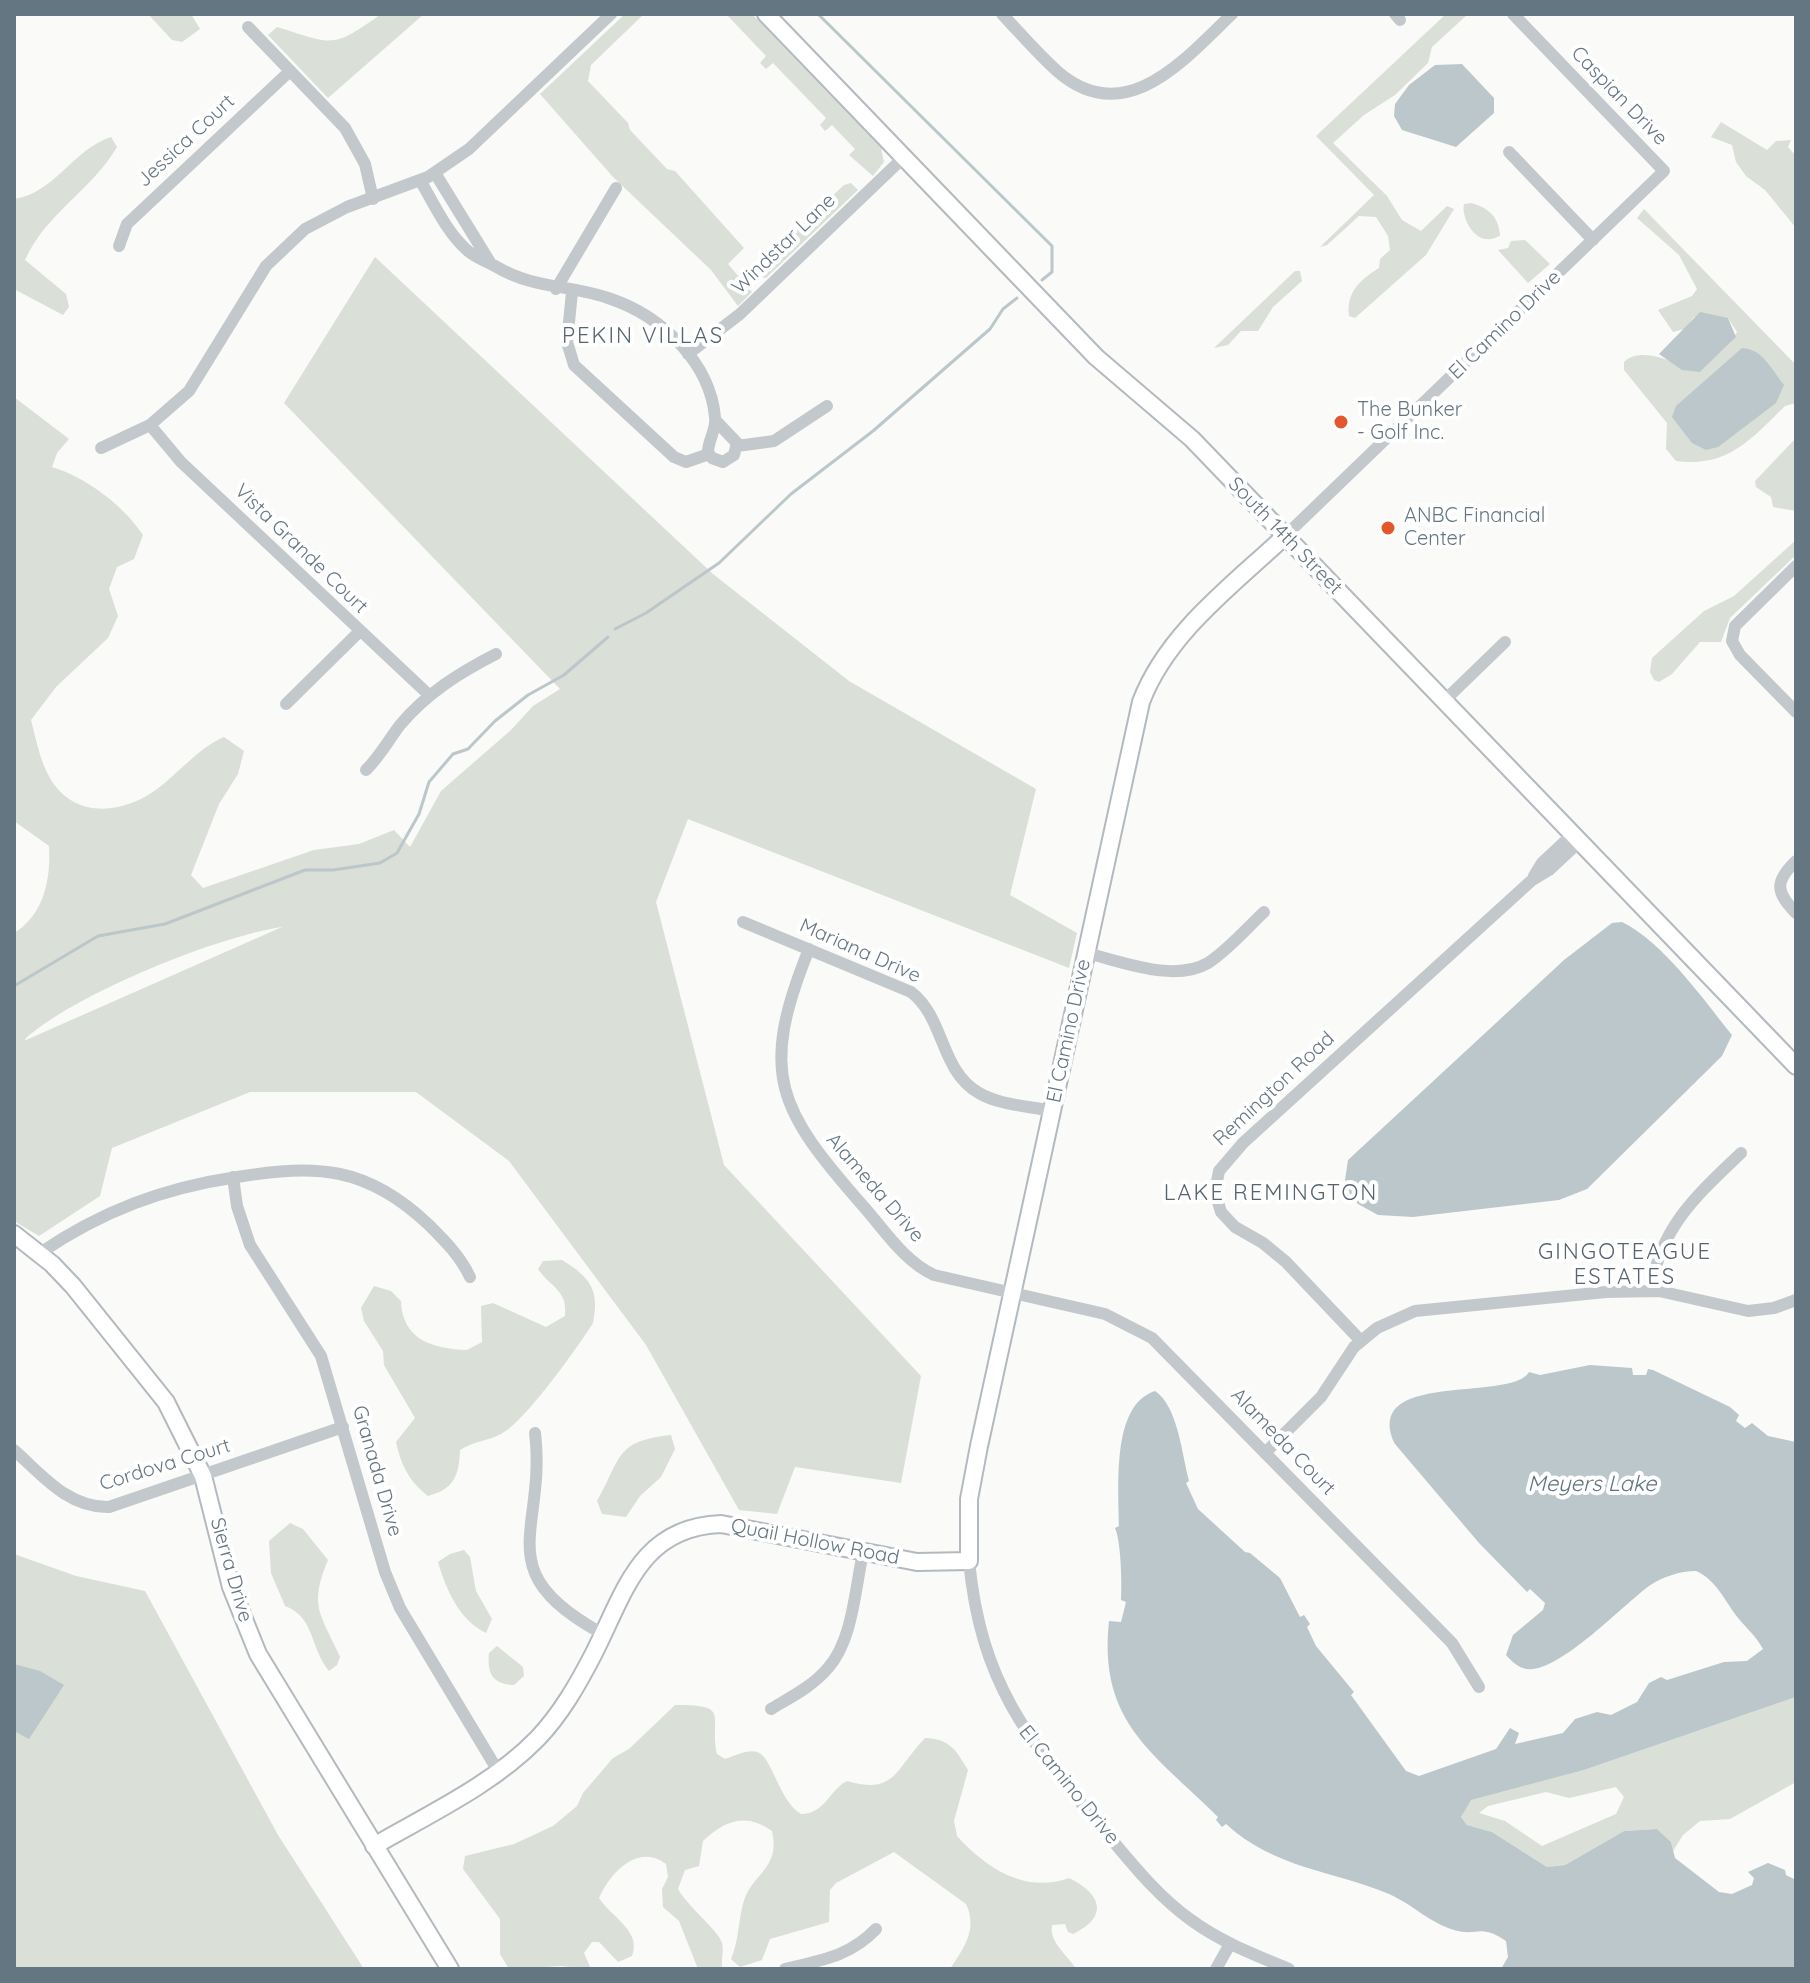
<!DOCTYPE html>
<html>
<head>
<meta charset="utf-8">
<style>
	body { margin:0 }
	#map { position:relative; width:1810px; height:1983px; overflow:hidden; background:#fafaf8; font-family:Quicksand,sans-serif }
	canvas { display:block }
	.frame { position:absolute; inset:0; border:16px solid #657683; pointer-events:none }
</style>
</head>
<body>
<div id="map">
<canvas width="1810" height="1983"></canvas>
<div class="frame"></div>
</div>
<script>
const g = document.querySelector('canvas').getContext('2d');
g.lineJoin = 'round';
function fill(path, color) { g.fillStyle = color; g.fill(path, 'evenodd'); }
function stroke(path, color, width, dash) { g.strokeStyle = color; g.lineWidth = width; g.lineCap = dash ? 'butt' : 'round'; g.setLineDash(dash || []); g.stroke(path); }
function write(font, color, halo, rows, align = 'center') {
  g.font = font + ' Quicksand,sans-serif'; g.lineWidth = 8; g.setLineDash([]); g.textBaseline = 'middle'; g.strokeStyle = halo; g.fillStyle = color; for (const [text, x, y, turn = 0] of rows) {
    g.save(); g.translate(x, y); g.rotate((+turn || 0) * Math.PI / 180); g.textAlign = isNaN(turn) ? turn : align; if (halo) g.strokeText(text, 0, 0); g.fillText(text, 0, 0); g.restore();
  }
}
const green = new Path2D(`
	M148,14h43l9,15 -18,13 -10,-2z
	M381,14h43l-96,84 -60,-63 9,-8c56,17 54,23 104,-13z
	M625,14h19l-53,51 -3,16 40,42 2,7 37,39 8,2 69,77 -16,16 24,28 -14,14 -27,-36 -98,-93 -73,-83z
	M726,14h26l129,134 3,14 -11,14 -24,-21 6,-6 -23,-24 -7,6 -5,-6 6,-7 -53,-55 -7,6 -6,-6 6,-7z
	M1446,14h22l-36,33 -4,16 -33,32 -31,20 -31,28 54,53 15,24 19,11 26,-25 7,3 -28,46 -71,63 -6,-2c-3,-24 11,-36 30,-48l1,-9 10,-9 -2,-14 -12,-19 -17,-1 -32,29 -7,2 54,-52 -58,-59z
	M1721,122l46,28 9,-9 15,-1 -3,7 8,9v72l-31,-38 -19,-14 -10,-14 -4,-17 -21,-8z
	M111,137l6,10c-25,43 -71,66 -92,113l41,34 3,13 -6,8 -49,-26v-90c41,-6 58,-49 97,-62z
	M851,183l7,7 -92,88 -5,-1 -3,-7 3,-7 83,-78z
	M1471,203c18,5 28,14 29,33 -4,1 -8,4 -13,3 -15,0 -26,-24 -23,-35z
	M1644,209l152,156v38l-11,3c-34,33 -57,62 -109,55l-10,-12 1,-26 -43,-53v-8c19,-18 55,4 76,10l31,-30 6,-10 -9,-14 -34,-1 -9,12 -12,3 -15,-22 34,-14 5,-7 -18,-34 -42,-37z
	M1525,240l25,24 -22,19 -30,-33 10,-2 3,-7z
	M375,257l338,317 136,107 187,108 -26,106 67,38 -8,35 -381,-149 -32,83 68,263 197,211 -20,107 -106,-16 -18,47 -38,-4 -93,-165 -137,-184 -93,-69h-166l-138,56 -12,48 -61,40 -25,-15v-288c30,-18 37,-54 35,-87l-35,-25v-424l55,42 -12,14 -5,14c35,11 71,38 91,68l-9,24 -17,8 -8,22 9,27 -10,22 -52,49 -25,33c5,19 9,41 19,58 24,42 74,36 107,11 23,-17 40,-40 67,-52l20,14 -6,23 -19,30 -28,71 12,13 111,-38 45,-6 35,-14 16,17 31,-56 70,-61 22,-24 27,-17 -276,-286zM282,927l-256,113 -1,-1c50,-45 190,-102 257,-112z
	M1295,271h5l2,10 -29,26 -15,24h-17l-13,14 -14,3z
	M1796,438v73l-23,-4 -2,-10 -15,-10 -1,-6z
	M1796,540v15l-66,63 -9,24h-21l-28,32 -13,8 -5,-2 -4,-8 2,-14 52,-47 30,-15z
	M562,1260c28,17 38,30 31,63 -15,24 -70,101 -92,111 -13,7 -27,7 -41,16 -1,26 -6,39 -32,46 -19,-15 -27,-31 -32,-54l19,-24 -31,-53 -1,-14 -19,-30 -3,-13 13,-22 17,5 10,10c1,38 31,48 66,49l15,-8 -1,-36 12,-3 53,24 19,-11c3,-26 -14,-28 -27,-47l5,-8z
	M671,1435l4,14 -14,28 -21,19 -14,21 -24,-3 -5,-13c25,-43 17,-60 74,-66z
	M290,1523l13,6 25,31c-20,47 -7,54 12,97l-3,8 -8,6c-20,-25 -14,-54 -44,-65l-14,-33 -2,-32z
	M464,1550l6,7 6,34 16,28 -6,14c-27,-13 -40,-44 -48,-71l12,-8z
	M14,1554l62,22 69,15 133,244 86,134h-350z
	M497,1646l26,21 1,9 -10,9c-22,-1 -27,-12 -25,-32z
	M1796,1697v85l-66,37 -30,2 -17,14 -10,16 -2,-9 -14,-13 -33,2 -59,34 -18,2 -55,-35 -25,-7 -6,-8 9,-17 114,-30zM1616,1787l8,10 -8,17 -74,32 -37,-25 -26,-8 9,-7 58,-14 23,6z
	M675,1705c57,0 34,10 42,49l8,5c9,-3 23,-10 32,-7 15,4 22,49 44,62 24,0 28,-24 46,-33 49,14 48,-12 78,-43 25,1 31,12 43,32l-14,51 3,15c29,32 68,58 112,42 33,16 40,39 4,56l-5,-2 -3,-8 -13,1c-3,18 16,30 24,44h-126c14,-21 28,-40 16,-65l-72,-52 -58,31 -6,7 -1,32 -59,17 -8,21 -22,7 -9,-8c8,-19 7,-36 12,-55 8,-31 38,-34 29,-73 -27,-19 -47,-10 -69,10l-4,25 -14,4 -7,19c9,17 42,43 44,54 2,8 -1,18 0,26h-24l-19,-48 -16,-14 -1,-18 6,-12 -2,-13c-27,-21 -55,7 -67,34 12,19 43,33 33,58l-14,6 -19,-20h-7l-8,11 7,16 -30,-3 -52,3 -9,-15v-35l-37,-50 2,-13 49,-12 39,-18 24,-20 6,-13 30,-35 16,-9z`);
const water = new Path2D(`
	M1462,64l32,34v15l-38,34 -54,-17 -8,-14 1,-12 14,-19 26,-20z
	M1700,312l28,6 8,19 -36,35 -18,-2 -23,-16z
	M1742,348c21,1 29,21 42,37l-8,18 -58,44 -12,3 -14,-7 -20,-26 4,-11z
	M1622,922c40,19 82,78 110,113l-10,21 -135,133 -28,11 -146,17 -35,-2 -20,-11 -8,-10 -5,-14 3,-20 216,-200 48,-37z
	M1590,1365l42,3 1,7h13l2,-6 5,1 77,37 9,8 -3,6 9,7 7,-5 16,13 28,6v255l-212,73 -113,30 -10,17 6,8 25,7 55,35 18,-2 59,-34 33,-2 14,13 4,16 44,34 13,2 20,-9 2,-7 -6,-6 20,-9 17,7 1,5 10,5v89h-295l7,-12 -2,-16c-27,-18 -28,-4 -52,-11 -24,-7 -42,-26 -65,-36 -57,-24 -114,-25 -163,-70l-4,3 -6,-7 2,-3c-64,-64 -120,-94 -109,-196l12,1 5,-20 -5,-2c1,-16 0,-59 -6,-72l4,-2c0,-39 -8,-121 36,-135 23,15 27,64 34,90l-3,2 12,26 47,43 5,1 30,25 20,39 4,-2 6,9 -3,3 9,19 38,46 -3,3 55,76 13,5 77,-27 14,-21 9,5 -4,11 48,-11 12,-14 22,-7 14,3 26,-13 12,-19 12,-6 6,3 57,-18 23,-1 16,-12c-7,-13 -15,-19 -24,-30 -14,-17 -22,-39 -43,-48 -16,0 -34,6 -47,15 -28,21 -83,79 -116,83 -11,2 -20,-6 -27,-14l7,-20 30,-25 2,-7 -15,-14 -3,3 -48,-49 -84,-99c-34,-75 116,-41 134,-72l11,3z
	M14,1664l26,7 24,14 -35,54 -15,-8z`);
const stream = new Path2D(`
	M818,14l234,232v26l-10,8
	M615,629l31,-16 73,-50 72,-69 82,-63 117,-102 13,-20 14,-11
	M14,986l84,-50 67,-12 140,-54h28l47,-7 17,-10 22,-39 10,-32 24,-28 15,-5 27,-28 33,-26 36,-20 44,-38`);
const street = new Path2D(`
	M1002,14c18,19 36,40 55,57 68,60 128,-12 175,-57
	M1395,14l5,6
	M248,27l97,101 20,36 8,35
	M1509,152l84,88
	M435,173l56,91
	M420,180c14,24 27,53 48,71 8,7 18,10 27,15 40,24 75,18 116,33 50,17 99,63 104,118 2,12 -7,23 -7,35l4,6 11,4 11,-7 3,-12 -21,-22
	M119,246l8,-22 163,-153
	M556,289l60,-101
	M572,292l-5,50 7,23 100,92 12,5 23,-8
	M688,354l52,-40 163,-156
	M150,425l31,37 248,233
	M737,446l37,-5 53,-35
	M101,448l49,-23 39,-34 77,-125 39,-37 42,-22 81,-30 41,-28 142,-135
	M1285,536l379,-365 -151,-157
	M1796,566l-61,60 -3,15 8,14 56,57
	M1444,701l61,-59
	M286,704l73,-72
	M366,770c14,-14 22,-29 34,-45 27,-32 59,-52 96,-71
	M1796,861c-22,21 -20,31 0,52
	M1534,876l8,-13 30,-28
	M743,922l168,70c34,26 29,79 68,101 20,12 50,13 72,18
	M809,949c-51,126 -31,160 55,258 21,24 41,55 70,68l171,39 47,24 300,305 27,44
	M1086,953c35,8 88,30 122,10 20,-13 38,-34 56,-51
	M233,1177l4,29 13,39 71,111 64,216 15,36 98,163
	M40,1253c62,-42 123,-65 197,-76 80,-13 130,-11 192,48 17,17 31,31 41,52
	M1651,1291c8,-63 47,-97 90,-138
	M1361,1341l-75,-79 -23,-19 -28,-16 -14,-15 -6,-20 4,-21 24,-28 288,-262 18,-11 30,-28
	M535,1433c12,99 -49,137 68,201
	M14,1450c28,25 54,58 95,57l234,-80
	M1265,1453l56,-56 33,-50 23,-19 38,-17 191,-19 53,-1 89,20 26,-3 22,-8
	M969,1561c12,122 57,176 133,267 28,33 54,67 89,92 30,22 64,35 98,49
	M771,1709c20,-12 42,-23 57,-41 25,-28 27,-80 35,-115
	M785,1969c36,-9 64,-12 91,-40
	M1216,1969l14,-25`);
const secondary = new Path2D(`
	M766,14l330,343 96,82 604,627
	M14,1234l38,30 21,22 93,116 37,74 28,111 27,67 192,315
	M374,1846c55,-32 118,-61 163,-107 24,-25 41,-55 57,-86 31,-61 46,-126 127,-129l196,38 52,-1v-62l10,-53 162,-744c26,-69 92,-117 144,-166`);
const markers = [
	[1341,422,8,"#e4572e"],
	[1388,528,8,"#e4572e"]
];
const streetNames = [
	["Caspian Drive",1619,96,46],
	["Jessica Court",186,141,-43],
	["Windstar Lane",784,244,-44],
	["El Camino Drive",1505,325,-44],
	["South 14th Street",1285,536,46],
	["Vista Grande Court",301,549,44],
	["Mariana Drive",860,951,24],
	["El Camino Drive",1069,1031,-78],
	["Remington Road",1274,1089,-43],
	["Alameda Drive",875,1188,49],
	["Alameda Court",1283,1442,46],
	["Cordova Court",165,1465,-17],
	["Granada Drive",377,1471,74],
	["Quail Hollow Road",815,1542,11],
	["Sierra Drive",231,1570,74],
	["El Camino Drive",1069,1785,51]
];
const poiNames = [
	["The Bunker",1357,410],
	["- Golf Inc.",1357,433],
	["ANBC Financial",1404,516],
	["Center",1404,539]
];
const neighbourhoodNames = [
	["PEKIN VILLAS",643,336],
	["LAKE REMINGTON",1271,1193],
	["GINGOTEAGUE",1625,1252],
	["ESTATES",1625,1277]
];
const waterNames = [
	["Meyers Lake",1592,1484]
];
fill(green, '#dadfd7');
fill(water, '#bbc7cb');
stroke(stream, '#bbc7cb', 3);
stroke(secondary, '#b3babf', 20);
stroke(street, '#c3c8cc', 12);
stroke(secondary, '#fff', 16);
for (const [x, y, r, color] of markers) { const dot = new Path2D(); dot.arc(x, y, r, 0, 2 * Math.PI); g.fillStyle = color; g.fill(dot); stroke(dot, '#fff', 3); }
write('20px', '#657683', '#fff', streetNames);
write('20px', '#657683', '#fff', poiNames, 'left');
g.letterSpacing = '2px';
write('22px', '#57646e', '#fff', neighbourhoodNames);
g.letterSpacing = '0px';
write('italic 22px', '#60757c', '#fff', waterNames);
</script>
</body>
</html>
